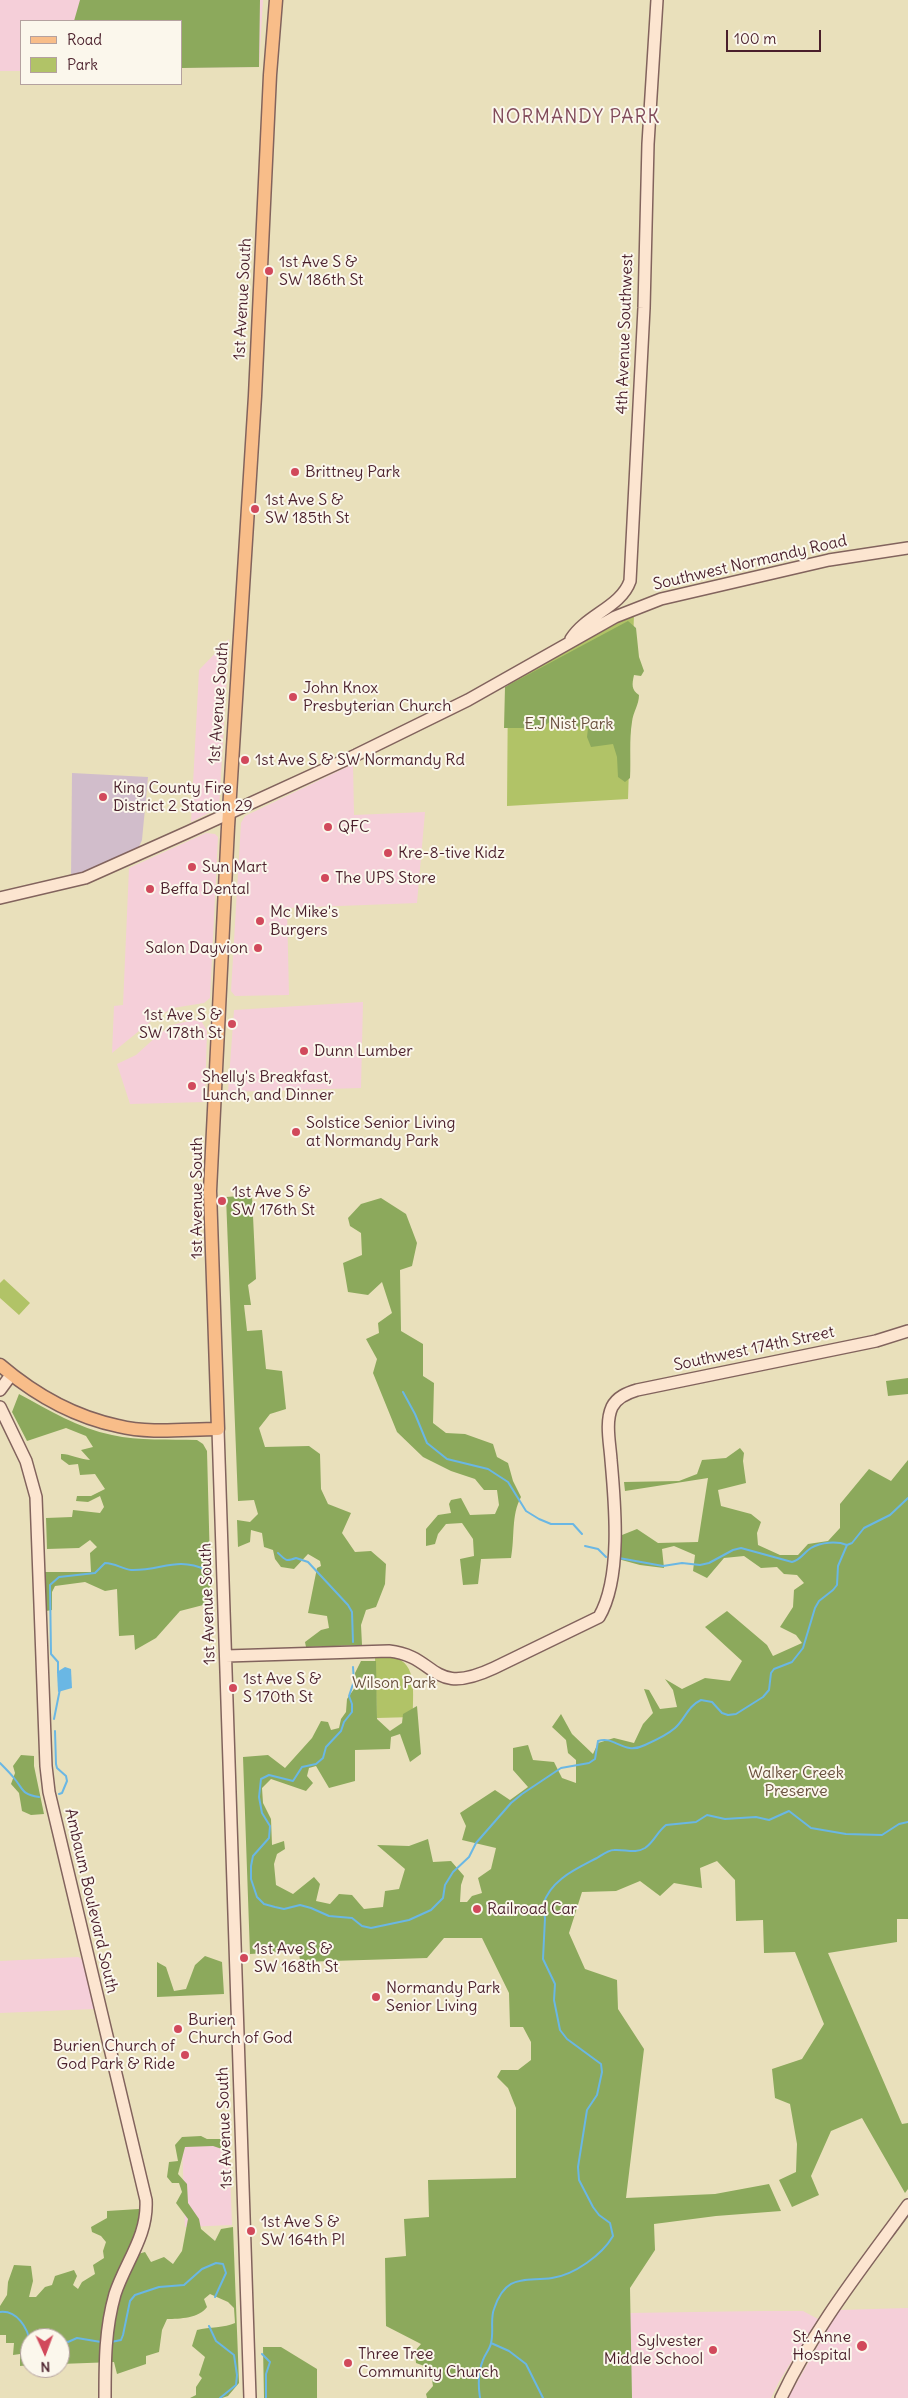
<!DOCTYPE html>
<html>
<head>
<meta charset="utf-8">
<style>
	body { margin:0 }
	#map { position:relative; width:908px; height:2398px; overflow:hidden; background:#e9e0bb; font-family:Delius,sans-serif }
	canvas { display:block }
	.legend { position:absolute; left:20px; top:20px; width:162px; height:65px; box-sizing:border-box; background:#fbf7ec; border:1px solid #b4a19f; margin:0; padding:6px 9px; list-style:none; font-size:15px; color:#4a1f2b }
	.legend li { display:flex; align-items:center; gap:10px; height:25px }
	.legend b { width:25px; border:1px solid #b4a19f }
	.north { position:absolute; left:20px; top:2328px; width:50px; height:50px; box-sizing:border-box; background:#fbf7ec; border:1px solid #b4a19f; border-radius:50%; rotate:178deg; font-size:14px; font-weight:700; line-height:20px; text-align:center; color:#4a1f2b }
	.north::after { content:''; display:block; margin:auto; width:18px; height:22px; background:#d1495b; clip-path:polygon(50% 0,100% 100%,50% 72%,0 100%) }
	.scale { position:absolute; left:726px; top:30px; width:95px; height:22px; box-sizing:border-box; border:2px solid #4a1f2b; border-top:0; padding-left:6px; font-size:15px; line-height:18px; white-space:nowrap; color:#4a1f2b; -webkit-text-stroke:4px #fbf7ec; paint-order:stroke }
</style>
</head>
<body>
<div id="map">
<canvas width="908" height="2398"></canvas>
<ul class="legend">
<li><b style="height:6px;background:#f8bd89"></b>Road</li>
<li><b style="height:14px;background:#b1c367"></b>Park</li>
</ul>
<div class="north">N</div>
<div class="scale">100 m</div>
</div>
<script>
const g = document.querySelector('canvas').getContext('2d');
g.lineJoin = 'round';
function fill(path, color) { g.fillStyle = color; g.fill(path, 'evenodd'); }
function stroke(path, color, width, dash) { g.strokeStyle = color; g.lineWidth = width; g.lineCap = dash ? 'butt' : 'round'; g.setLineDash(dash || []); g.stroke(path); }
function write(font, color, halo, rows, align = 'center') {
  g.font = font + ' Delius,sans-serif'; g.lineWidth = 4; g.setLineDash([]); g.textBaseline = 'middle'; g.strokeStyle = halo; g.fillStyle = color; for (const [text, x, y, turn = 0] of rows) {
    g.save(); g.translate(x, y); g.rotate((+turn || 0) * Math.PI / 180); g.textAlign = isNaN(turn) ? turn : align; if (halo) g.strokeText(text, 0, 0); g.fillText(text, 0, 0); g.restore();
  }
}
const built = new Path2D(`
	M0,0h263l-4,67 -78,1v-47h-160v50h-21z
	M229,639l-10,169 -28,14 8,-152z
	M353,764l1,51 71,-3 -8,91 -130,5 2,87 -54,1 -4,-5 10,-168 4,-7z
	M206,833l9,1 3,3 -8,161 -6,5 -31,5 -18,10 -43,35 2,-47 9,-1 6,-137z
	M363,1002l-2,86 -133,4 6,-82z
	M193,1020l9,2 5,9 -2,71 -75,2 -13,-40 19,-9 22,-20 14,-10z
	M78,1957l4,2 13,50 -95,4v-52z
	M229,2142l3,83 -47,2 -3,-83z
	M908,2308v90h-120l50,-88z
	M762,2311h41l15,8 -38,61 -9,18h-143l-3,-85z`);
const industrial = new Path2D(`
	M72,773l76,4 -6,63 -4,9 -67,29z`);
const green = new Path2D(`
	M634,614l-6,185 -121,7 1,-124z
	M4,1279l26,24 -11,12 -19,-17v-15z
	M393,1657c26,6 19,39 20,60l-36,1 -2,-60z`);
const forest = new Path2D(`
	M80,0h180l-1,67 -78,1v-47h-107z
	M628,621l8,7 3,29 5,14 -3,5 -7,-1c-2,9 -3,15 5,20 0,10 -6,17 -7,27 -3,18 -1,37 -2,56l-5,4 -7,-5 -1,-20 -4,-13 -22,3 -4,-10 1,-9 -8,-3 -4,5 -14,-3 -9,-8 -11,9h-38l1,-41z
	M252,1195l4,84 -8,6 3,20h-7l3,26 15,-1 4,39 16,2 4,38 -16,5 -11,14 6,19 44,-1 11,8 1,35 7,15 23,9 -9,20 13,19 16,-1 15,13 -1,20 -9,23 -10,3 -5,15 1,20 -56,2 -1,-5 16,-12 8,-2 -2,-12 -19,-3 9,-45 4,-2 -1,-5 -12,-7 -14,15 -13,-2 -6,-8 -2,-9 -9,-3 -2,-14 -11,-3 -1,12 -12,5 -1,-27 13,2 8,-8 -4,-14 -16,1 -12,-304z
	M381,1198l25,16 11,29 -5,23 -12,4 1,61 22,13v32l11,7 -1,40 13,10 19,1 28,10 4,13 11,6 5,18 8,16c-10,18 -6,40 -10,61l-30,1 -3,25 -15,1 -3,-26 14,-3 -1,-17 -11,-16 -16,1 -8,10 -3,10 -9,2v-17l12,-14 13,-2 -2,-9 2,-4 10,-2 9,17 25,-1 4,-9 -2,-15h-13l-9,-11 -24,-8 -28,-14 -26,-25 -24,-59 4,-14 -11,-20 13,-6 -1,-10 14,-10 -10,-31 -14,13 -20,-3 -5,-29 19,-8 -1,-22 -11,-7 -2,-8 13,-14z
	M908,1378v16l-20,2 -2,-15z
	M19,1394c30,16 59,34 93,41 27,6 57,4 85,5l6,4 4,7 4,152 -31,8 -24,27 -21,12 -1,-15 -15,1 -2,-47 -12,2 -20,-9 -30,4 -3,6v18l-6,1 -1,-39h46l-1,-19 7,-6 -7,-7 -11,8 -32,1 -1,-31 26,-1 1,-7 27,3 4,-6 -4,-11 -12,6 -12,-1 1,-5h14l14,-7 -10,-15 -15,1 -2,-11 -9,1 -8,-6v-5c6,-1 18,5 29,6l-9,-10 12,-3 -7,-11 -20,-8 -39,13 -15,-29z
	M740,1448l4,5 -1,8 3,22 -28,7 3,16 30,8 10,8 -4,11 1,12 22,10h18l10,-11 20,-3 12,-13v-24l29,-35 22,12 17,-21v459h-11v23l-69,11 74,171 6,-1v66l-3,4 -43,-75 -31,13 -20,45 8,19 -27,12 -13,-27 17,-8 1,-28 -7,-40 -15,-6 -3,-29 30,-10 22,-35 -29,-72 -31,1 -1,-33 -27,1 -1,-41 -18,-19 -17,7 2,20 -28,-5 -14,13 -20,-15 -24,10 -34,1 -13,41 16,36 32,11 1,29 26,40 -18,149 89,-4 54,-10 12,27 -65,5 -62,8 1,26 -25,38 2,110h-205l-1,-4 7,-8 -3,-18 -14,-5 -1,-12 6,-7 -35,-18 -1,-68 21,-2 -2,-37 25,-2 -1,-37 88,-2v-70l-8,-20 -11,-11 4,-7h17l13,-10v-18l-8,-15h-13l-1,-34 -27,-55h-38l-17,20 -127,4 -1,-11 -49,3 -7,-197 25,-2 17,13 27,-30 9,-17 7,1 3,8 8,-2 2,-9 5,-7 1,-13 9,-13 -1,-13 6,-12h15l1,58 13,12 12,-8 1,-9 14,-8 4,48 -11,8 -10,-28 -9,3 -1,12 -35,1v31l-26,7 -13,-22 -7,2 -2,8 6,7 -7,8 -35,-12 -9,9 1,15 8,16 1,26 12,-4 1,8 -8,5 -3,10 2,21 17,9 21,-17 6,7 -4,17 14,3 9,-10 13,1 12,14 19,-2 2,-16 14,-2 6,-20 -28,-24 32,1 19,-7 5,23 18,-1 13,15 -3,9 -1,17h7l5,-6 10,-3 -4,-15 13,-9 5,-21 -34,-8 4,-14 -6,-13 35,-23 15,10 18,-13 -15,-17v-22l15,-3 5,15 21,2 8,16 14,5v-23l-8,-7 -2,-13 -14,-13 9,-13 11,20 21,20 5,-11 16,-5 20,5 9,-19 10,-11 -9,-24 5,1 11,19 17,-2 -4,-17 -8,-11 17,10 23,-11 25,3 12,-20 -37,-34 22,-16 40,34 6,11 29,-13 -6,-8 -16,-8 13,-20 1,-17 10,-7 -7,-8 -13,-1 -7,-7 -16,1 -17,-12 -20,2 -17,20 -14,-7 2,-16 -21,-9 -12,3 2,19 -24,-3 -22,-6 4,-24 15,-6 21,14 40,-1 10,-64 -83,13 -1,-9 55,-1 18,-7 5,-14 24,-2z
	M21,1755l13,1v10l10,48 -13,1 -9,-4 -3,-18 -8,-9 4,-11 -2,-7z
	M205,1956l17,6 2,32 -67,3v-35l9,5 8,24 12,-2 9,-24z
	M201,2136l6,3h21l-3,11 -12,-4 -28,1 -7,27 9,10 1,19 11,16 2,10 14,12 6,-12 12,-2 6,156 -11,13 -6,2h-32l6,-3v-8l6,-9 -3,-3 6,-18 -13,-11 5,-16c12,-3 28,-2 38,-7l-1,-15 -6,-6 -18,-8 -6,5 3,8c-8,11 -27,12 -40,12l-5,11 -3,22 -13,4v8l-29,10 -3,-12 -54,2v-26h-30v27l-10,1v-12l-7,1 1,-12h-8v-8h-6v-29l7,-11 1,-13 6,-17 17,1 2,15 -4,16h7l9,-10 7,-2 3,-9 19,-6 3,6 -4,9 5,4 4,-7 13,-8 -2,-9 11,-7 -1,-7 3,-9 -5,-6 -9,-4 -1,-5 16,-9v-7l32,-2c2,20 -6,31 -15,49l21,-6 6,10 13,-5 9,7 9,-13 6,-32 -12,-16 6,-11 -3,-9h-7l-5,-6 2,-15 9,-1 -3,-16 7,-8z
	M263,2347h18l36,22v29h-53z`);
const water = new Path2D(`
	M65,1667l6,2 1,19 -14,4 -1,-20z`);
const stream = new Path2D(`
	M403,1392l12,22 12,29 20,16 41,10 20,13 18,29 13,8 12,5h22l9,10
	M585,1546l13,3 8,8
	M278,1553c8,7 7,9 18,5l12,4 40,43 4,7 1,30
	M619,1558l44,8 19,-3 18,2 9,-2 24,-13 8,-2 51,14c9,-2 11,-9 19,-14 10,-6 26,-7 36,-3
	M353,1667l1,14 -5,15 3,8v8l-8,10 -3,9 -15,16 -3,11 -7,6 -14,3 -9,14 -24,-6 -8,4 -2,18 3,16 8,13 -1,12 -16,18 -2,10v13l6,18 7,7 11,3 9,2 16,-4 11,3 18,8 23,2 10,8 9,2 38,-8 22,-10 12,-12 2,-13 8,-13 16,-15 7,-14 35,-40 11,-9 39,-26 28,-5 6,-4 3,-18c17,-6 25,15 47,4 9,-4 22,-10 30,-17 10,-9 13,-22 26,-28l11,2 10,11 6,2 8,-1 27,-17 6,-7 2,-17 3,-4 18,-7 11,-14 12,-40 4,-7 14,-11 4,-5 1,-19 9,-21 5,-2 12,-15 26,-13 18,-17
	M58,1672v-10l-7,-8 -1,-69 9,-8 36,-4 10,-10c10,0 17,6 26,7 31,1 44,-14 76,0
	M54,1719l6,-30
	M55,1731l1,33 1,4 9,8 1,5 -5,12 -3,1
	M0,1763c5,5 10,10 14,15 10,12 7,16 25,19
	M0,2312c17,-2 28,16 30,31
	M209,2326l7,15 18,14 3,20 -1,10 -16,13
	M45,2338l7,-2 5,2
	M60,2340l8,2 9,-4 24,4
	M111,2342l10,-2 2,-5 7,-34 5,-6 24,-8 25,-2 18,-16 14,-6 7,1 3,9 -11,24
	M491,2343l18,8 17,13 17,34
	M262,2354l8,8 -4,12v24
	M480,2398c-2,-13 -2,-26 3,-38 2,-6 7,-11 8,-17 3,-11 -1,-24 3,-34 12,-36 30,-27 58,-31 22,-3 50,-23 61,-42l-3,-13 -11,-8 -6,-8 -14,-27 -1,-13 9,-57 10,-15 5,-23 -1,-8 -34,-25 -7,-9 -6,-30 1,-16 -12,-25 2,-41 -2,-13c7,-25 33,-36 54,-47 5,-3 11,-8 17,-8 11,-1 21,4 31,-2 9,-6 12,-16 21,-23l30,-3 11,-7 18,4 31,-2 13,3 20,-9 22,17 35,6 36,1 17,-11 9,-2`);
const secondary = new Path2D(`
	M571,639c15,-24 50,-32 59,-58l14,-273 4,-164 9,-144
	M0,898l85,-20 103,-46 168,-77 112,-55 147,-83 46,-18 168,-39 79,-12
	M0,1390l11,-15
	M0,1407l26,54 10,36 10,269 3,26 97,408c2,36 -20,61 -31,94 -10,35 -10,68 -10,104
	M218,1429l32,969
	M226,1656l163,-5c49,5 41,47 105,17l105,-51c23,-39 16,-113 12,-157 -1,-16 -6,-38 1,-53 5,-10 15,-14 25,-17l239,-49 32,-10
	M781,2398c33,-70 82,-131 127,-193`);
const primary = new Path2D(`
	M0,1365c34,29 75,52 118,61 32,8 68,3 100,3l-8,-238 18,-364 27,-431 15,-321 6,-75`);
const markers = [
	[269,271,5,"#d1495b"],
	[295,472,5,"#d1495b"],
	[255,509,5,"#d1495b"],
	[293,697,5,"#d1495b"],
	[245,760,5,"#d1495b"],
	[103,797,5,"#d1495b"],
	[328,827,5,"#d1495b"],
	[388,853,5,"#d1495b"],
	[192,867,5,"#d1495b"],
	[325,878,5,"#d1495b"],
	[150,889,5,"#d1495b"],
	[260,921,5,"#d1495b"],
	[258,948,5,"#d1495b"],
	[232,1024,5,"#d1495b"],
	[304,1051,5,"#d1495b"],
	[192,1086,5,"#d1495b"],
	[296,1132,5,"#d1495b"],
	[222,1201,5,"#d1495b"],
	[233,1688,5,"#d1495b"],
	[477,1909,5,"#d1495b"],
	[244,1958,5,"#d1495b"],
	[376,1997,5,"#d1495b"],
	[178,2029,5,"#d1495b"],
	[185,2055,5,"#d1495b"],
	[251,2231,5,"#d1495b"],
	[862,2346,6,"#d1495b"],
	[713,2350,5,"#d1495b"],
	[348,2363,5,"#d1495b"]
];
const poiNames = [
	["1st Ave S &",279,262],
	["SW 186th St",279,280],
	["Brittney Park",305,472],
	["1st Ave S &",265,500],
	["SW 185th St",265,518],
	["John Knox",303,688],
	["Presbyterian Church",303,706],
	["1st Ave S & SW Normandy Rd",255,760],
	["King County Fire",113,788],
	["District 2 Station 29",113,806],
	["QFC",338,827],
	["Kre-8-tive Kidz",398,853],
	["Sun Mart",202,867],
	["The UPS Store",335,878],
	["Beffa Dental",160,889],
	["Mc Mike's",270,912],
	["Burgers",270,930],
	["Salon Dayvion",248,948,"right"],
	["1st Ave S &",222,1015,"right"],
	["SW 178th St",222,1033,"right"],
	["Dunn Lumber",314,1051],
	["Shelly's Breakfast,",202,1077],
	["Lunch, and Dinner",202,1095],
	["Solstice Senior Living",306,1123],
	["at Normandy Park",306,1141],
	["1st Ave S &",232,1192],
	["SW 176th St",232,1210],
	["1st Ave S &",243,1679],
	["S 170th St",243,1697],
	["Railroad Car",487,1909],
	["1st Ave S &",254,1949],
	["SW 168th St",254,1967],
	["Normandy Park",386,1988],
	["Senior Living",386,2006],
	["Burien",188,2020],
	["Church of God",188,2038],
	["Burien Church of",175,2046,"right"],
	["God Park & Ride",175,2064,"right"],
	["1st Ave S &",261,2222],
	["SW 164th Pl",261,2240],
	["St. Anne",851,2337,"right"],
	["Hospital",851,2355,"right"],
	["Sylvester",703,2341,"right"],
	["Middle School",703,2359,"right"],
	["Three Tree",358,2354],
	["Community Church",358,2372]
];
const streetNames = [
	["1st Avenue South",243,299,-87],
	["4th Avenue Southwest",625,334,-88],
	["Southwest Normandy Road",750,563,-13],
	["1st Avenue South",219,703,-86],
	["1st Avenue South",197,1198,-90],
	["Southwest 174th Street",754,1349,-12],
	["1st Avenue South",208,1604,-92],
	["Ambaum Boulevard South",91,1901,77],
	["1st Avenue South",225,2128,-92]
];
const parkNames = [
	["E.J Nist Park",569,724],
	["Wilson Park",394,1683],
	["Walker Creek",796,1773],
	["Preserve",796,1791]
];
const quarterNames = [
	["NORMANDY PARK",576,118]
];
fill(built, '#f5cfd9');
fill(industrial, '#d1bdcb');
fill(green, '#b1c367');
fill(forest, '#8ca95c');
fill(water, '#6ab7e4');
stroke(stream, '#6ab7e4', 2);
stroke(secondary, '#82635d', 14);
stroke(primary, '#82635d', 15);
stroke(secondary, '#fce5d0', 11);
stroke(primary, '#f8bd89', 12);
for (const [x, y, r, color] of markers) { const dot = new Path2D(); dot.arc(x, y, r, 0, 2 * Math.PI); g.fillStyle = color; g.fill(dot); stroke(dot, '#fbf7ec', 2); }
write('16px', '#4a1f2b', '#fbf7ec', poiNames, 'left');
write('16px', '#4a1f2b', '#fbf7ec', streetNames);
write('16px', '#69503d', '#fbf7ec', parkNames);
g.letterSpacing = '1px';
write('19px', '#804a5a', '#fbf7ec', quarterNames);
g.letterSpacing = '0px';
</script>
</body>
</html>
